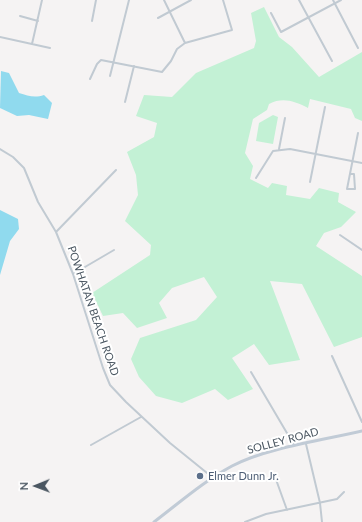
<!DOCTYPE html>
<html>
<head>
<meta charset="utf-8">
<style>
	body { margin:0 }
	#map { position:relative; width:362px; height:522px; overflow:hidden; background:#f5f3f3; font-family:Lato,sans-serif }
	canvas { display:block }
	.north { position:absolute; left:16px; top:466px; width:40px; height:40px; -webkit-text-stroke:3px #fff; paint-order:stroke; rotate:269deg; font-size:11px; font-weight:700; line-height:16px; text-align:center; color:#4a5661 }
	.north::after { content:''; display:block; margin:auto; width:14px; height:18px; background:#4a5661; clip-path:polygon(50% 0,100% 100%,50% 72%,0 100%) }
</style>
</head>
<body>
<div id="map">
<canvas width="362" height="522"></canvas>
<div class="north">N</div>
</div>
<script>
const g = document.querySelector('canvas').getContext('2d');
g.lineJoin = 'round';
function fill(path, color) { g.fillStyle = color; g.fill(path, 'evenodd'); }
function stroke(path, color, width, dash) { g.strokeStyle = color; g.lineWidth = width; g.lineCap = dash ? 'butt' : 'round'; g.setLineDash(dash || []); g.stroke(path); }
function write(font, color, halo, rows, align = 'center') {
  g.font = font + ' Lato,sans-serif'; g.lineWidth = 4; g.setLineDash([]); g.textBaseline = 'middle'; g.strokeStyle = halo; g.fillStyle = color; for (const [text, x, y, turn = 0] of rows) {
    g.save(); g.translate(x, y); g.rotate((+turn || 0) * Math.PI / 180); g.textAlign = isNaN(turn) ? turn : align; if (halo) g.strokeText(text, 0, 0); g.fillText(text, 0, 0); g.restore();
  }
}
const green = new Path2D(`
	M264,7l15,30 13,10 27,30 43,-25v69l-7,-3 -4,-9 -41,-10 -2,9c-14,-7 -25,-11 -39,-4l-2,6 -14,9 -8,34 8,13 -3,13 18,9 4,-5 15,3 -1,9 24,4 9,-11 20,5 -1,9 18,10 -15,15 -17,6 -8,13 46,30v61l-28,10 -32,-63 -32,-3 30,79 -31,5 -15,-21 -22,14 21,31 -25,11 -13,-11 -33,14 -26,-7 -17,-19 -8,-18 9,-21 56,-18 21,-23 -13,-20 -32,11 -13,15 8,15 -30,10 -14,-15 -20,3 -11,-23 58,-38 1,-10 -26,-24 13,-26 -2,-20 -9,-23 27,-15 3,-14 -21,-7 8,-21 28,2 24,-24 58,-25 2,-7 -5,-28z
	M273,115l5,2 -5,27 -17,-3 3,-18z`);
const water = new Path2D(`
	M1,71l8,2 10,20c9,3 16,5 25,2l8,8 -4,16 -19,-4 -12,1 -17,-8z
	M0,210l18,9 1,10 -9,12 -10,34z`);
const street = new Path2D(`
	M164,0l21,43
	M299,0l33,61
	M333,0l25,48
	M271,13l10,19 60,-32
	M20,16l18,5
	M158,18l33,-18
	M92,21l4,-21
	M0,37l50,11
	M32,44l10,-44
	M110,76l19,-76
	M90,79l7,-15 4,-4 61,12 9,-11 6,-12 8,-6 47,-13 -9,-30
	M125,102l9,-36
	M0,149l13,8 11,11 14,34 18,30 17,42 30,94 7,17 16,17 44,41 42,34
	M279,149l6,-31
	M350,174h4l1,15h-8l11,-56
	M256,178l17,-27 17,-2 72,14
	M310,182l15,-75
	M56,232l60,-62
	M340,235l22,15
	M73,274l41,-24
	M332,356l30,66
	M251,372l43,73
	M306,444l14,59 2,19
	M91,445l50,-28
	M274,474l13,36
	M245,522l21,-8 71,-15 7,-7`);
const secondary = new Path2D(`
	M154,522c25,-19 50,-41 78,-56 34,-18 91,-26 130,-35`);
const markers = [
	[200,476,4,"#5c6f8a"]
];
const streetNames = [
	["POWHATAN BEACH ROAD",93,311,71],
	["SOLLEY ROAD",283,441,-15]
];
const serviceNames = [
	["Elmer Dunn Jr.",208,476]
];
fill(green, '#c3f1d5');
fill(water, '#90daee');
stroke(street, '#c1cad2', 2);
stroke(secondary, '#c1cbd6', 3);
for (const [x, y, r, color] of markers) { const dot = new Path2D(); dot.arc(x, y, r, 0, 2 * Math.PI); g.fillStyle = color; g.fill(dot); stroke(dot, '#fff', 1.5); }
write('11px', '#4a5661', '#fff', streetNames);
write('11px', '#4e5e75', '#fff', serviceNames, 'left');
</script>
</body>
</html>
